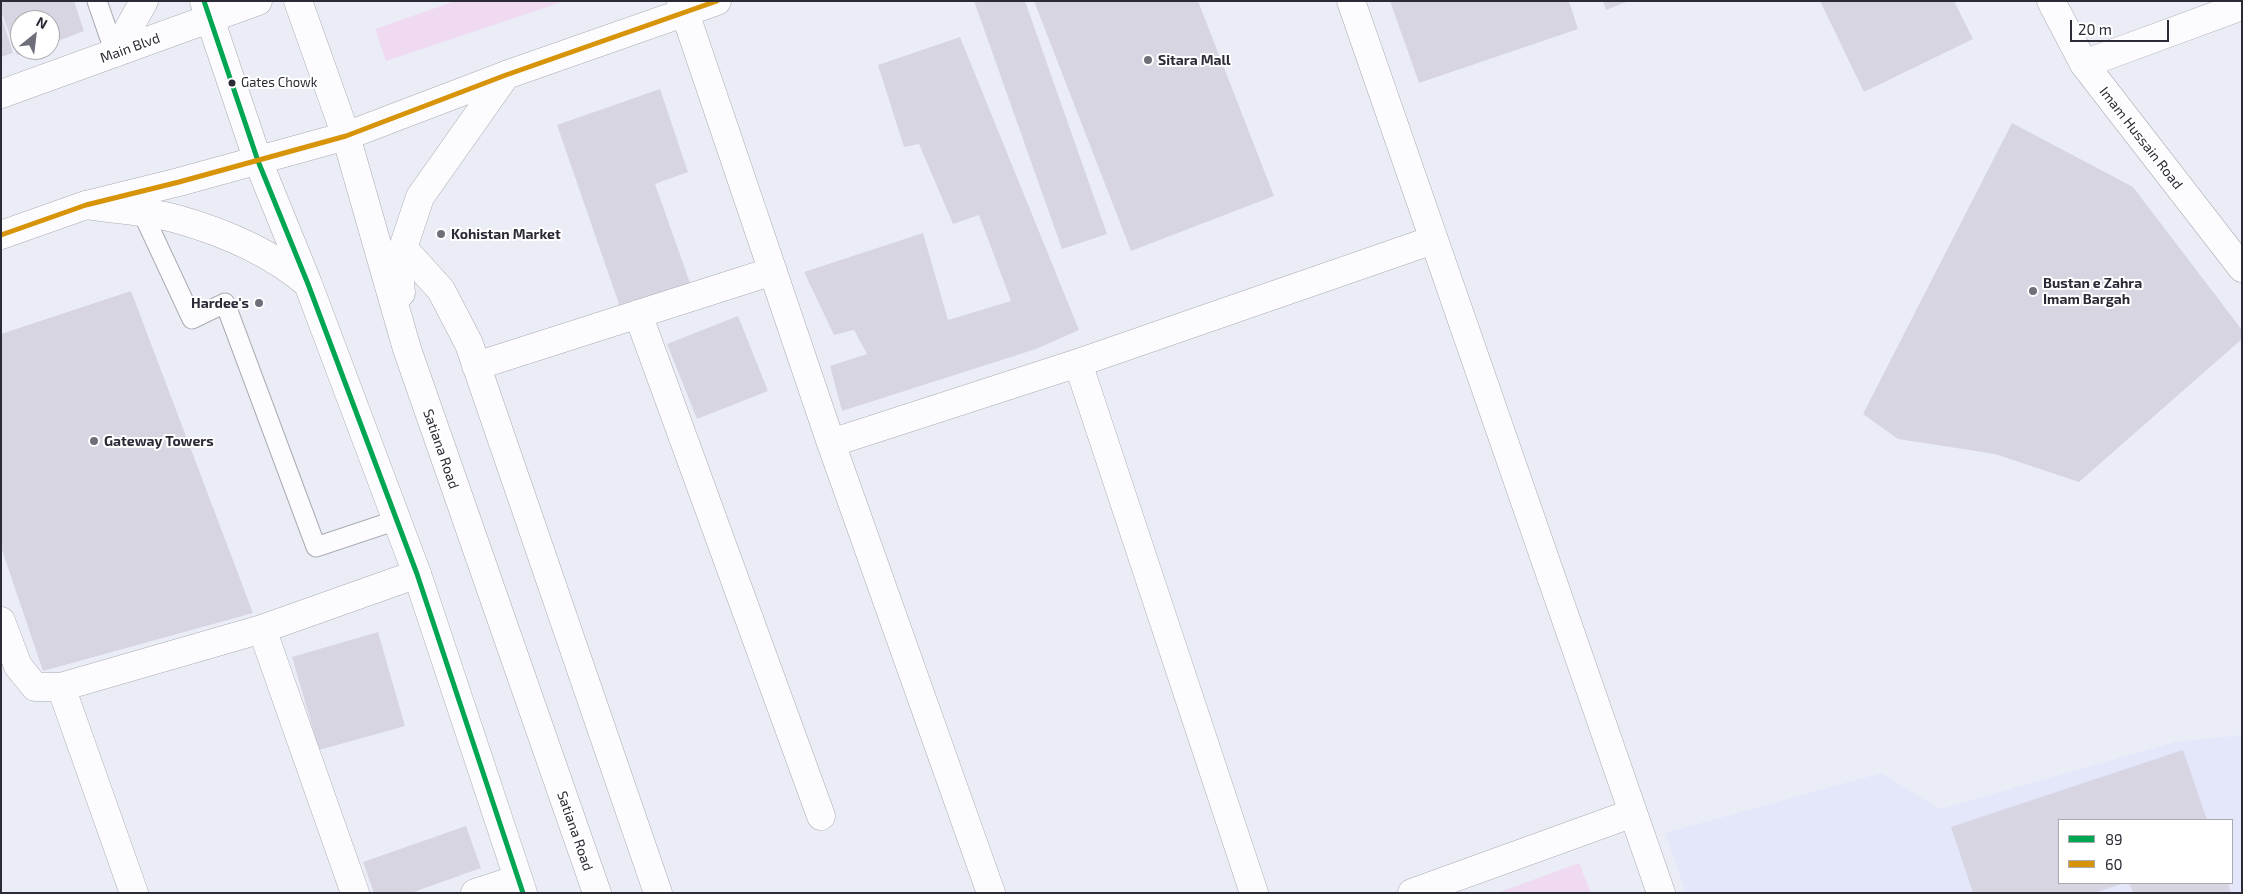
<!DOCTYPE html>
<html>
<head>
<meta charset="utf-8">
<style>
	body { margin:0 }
	#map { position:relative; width:2243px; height:894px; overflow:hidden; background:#ebedf6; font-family:"Exo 2",sans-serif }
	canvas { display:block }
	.frame { position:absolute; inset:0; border:2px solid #2a2b36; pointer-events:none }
	.legend { position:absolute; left:2058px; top:819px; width:175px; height:65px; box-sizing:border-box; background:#fff; border:1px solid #aaaaaf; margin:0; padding:6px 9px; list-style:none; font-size:15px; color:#2a2b36 }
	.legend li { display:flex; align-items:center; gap:10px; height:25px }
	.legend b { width:25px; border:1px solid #aaaaaf }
	.north { position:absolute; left:10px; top:10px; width:50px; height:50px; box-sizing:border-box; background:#fff; border:1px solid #aaaaaf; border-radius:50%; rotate:29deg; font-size:14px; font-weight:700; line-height:20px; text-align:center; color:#2a2b36 }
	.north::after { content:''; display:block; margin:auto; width:18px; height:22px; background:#6e6f79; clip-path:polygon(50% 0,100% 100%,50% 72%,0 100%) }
	.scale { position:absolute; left:2070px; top:20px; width:99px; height:22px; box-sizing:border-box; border:2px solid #2a2b36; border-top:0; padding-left:6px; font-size:15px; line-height:18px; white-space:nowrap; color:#2a2b36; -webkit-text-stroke:4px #fff; paint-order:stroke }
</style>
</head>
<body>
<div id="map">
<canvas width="2243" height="894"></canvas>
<div class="frame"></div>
<ul class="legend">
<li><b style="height:6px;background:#00a651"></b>89</li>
<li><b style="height:6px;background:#d89408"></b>60</li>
</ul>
<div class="north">N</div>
<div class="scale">20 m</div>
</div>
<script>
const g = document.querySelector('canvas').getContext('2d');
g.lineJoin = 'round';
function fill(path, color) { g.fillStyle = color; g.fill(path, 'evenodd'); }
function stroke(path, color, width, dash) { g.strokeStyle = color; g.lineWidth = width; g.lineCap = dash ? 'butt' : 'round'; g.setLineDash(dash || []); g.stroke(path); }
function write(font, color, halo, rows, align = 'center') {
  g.font = font + ' "Exo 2",sans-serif'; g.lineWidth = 4; g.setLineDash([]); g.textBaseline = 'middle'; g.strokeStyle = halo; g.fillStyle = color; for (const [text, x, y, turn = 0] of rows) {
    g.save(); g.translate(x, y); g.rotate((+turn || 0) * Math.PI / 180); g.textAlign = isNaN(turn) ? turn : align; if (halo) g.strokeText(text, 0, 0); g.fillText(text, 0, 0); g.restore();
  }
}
const built = new Path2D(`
	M2242,735v158h-556l-21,-60 216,-60 59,36 235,-67zM2059,820h173v63h-173z`);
const green = new Path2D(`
	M455,1h110l-179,60 -11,-32z
	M1579,863l12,30h-94z`);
const building = new Path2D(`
	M1,1h73l10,30 -34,13v-24h-30v30h11l-14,5 -16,-44z
	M974,1h51l82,233 -45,15z
	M1034,1h164l76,195 -143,55z
	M1390,1h179l9,28 -159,54z
	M1603,1h26l-23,9z
	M1820,1h134l19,38 -109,53z
	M1,15l12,38 -12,4z
	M960,37l119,293 -43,19 -194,62 -12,-45 37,-12 -13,-24 -20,5 -30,-63 119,-39 25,87 63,-19 -32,-86 -26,9 -34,-80 -15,3 -26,-82z
	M660,89l28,83 -33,12 35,99 -70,24 -63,-182z
	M2012,123l121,64 109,143v9l-163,143 -84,-28 -97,-15 -35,-25z
	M131,291l122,322 -210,58 -42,-124v-213z
	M738,316l30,75 -71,28 -30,-75z
	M378,632l27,94 -86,24 -27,-93z
	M2183,750l24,70h-148v63h65l-29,10h-122l-22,-66z
	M466,826l15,42 -70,25h-37l-11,-31z
	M2129,883h99l3,10h-98z`);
const service = new Path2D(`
	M97,1l18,52
	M143,214l49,105 33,-16 91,244 81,-27`);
const minor = new Path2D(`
	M681,1l150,442 160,450
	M1351,1l310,892
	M2051,1l33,63 158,204
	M2084,64l158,-58
	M403,248l38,42 28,54 189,549
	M638,314l183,502
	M1078,363l176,530
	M476,366l297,-95
	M831,443l247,-80 355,-123
	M1,621l17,45 17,21h26l201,-58 155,-55
	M262,629l93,264
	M61,687l73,206
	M475,893l43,-14
	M1412,893l221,-80`);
const secondary = new Path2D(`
	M1,94l257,-93
	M1,235l85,-30 93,-23 167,-46 160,-61 211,-74`);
const primary = new Path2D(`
	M204,1l54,160 50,123 109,290 106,319
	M298,1l48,135 61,213 190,544
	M115,53l29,-52
	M86,205c30,5 62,6 91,14 46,13 95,34 131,65
	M401,293l-3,-30 22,-66 86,-122`);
const bus1 = new Path2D(`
	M204,1l54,160 50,123 109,290 106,319`);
const bus2 = new Path2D(`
	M1,235l85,-30 93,-23 167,-46 160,-61 211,-74`);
const markers = [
	[1148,60,5,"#6e6f79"],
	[232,83,4.5,"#2a2b36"],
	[441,234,5,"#6e6f79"],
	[2033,291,5,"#6e6f79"],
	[259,303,5,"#6e6f79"],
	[94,441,5,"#6e6f79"]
];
const busNames = [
	["Gates Chowk",241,83]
];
const streetNames = [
	["Main Blvd",130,48,-20],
	["Imam Hussain Road",2141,138,52],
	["Satiana Road",441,449,71],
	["Satiana Road",575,831,71]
];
const poiNames = [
	["Sitara Mall",1158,60],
	["Kohistan Market",451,234],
	["Bustan e Zahra",2043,283],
	["Imam Bargah",2043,299],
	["Hardee's",249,303,"right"],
	["Gateway Towers",104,441]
];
fill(built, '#e4e7fa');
fill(green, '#efdaf2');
fill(building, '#d8d5e3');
stroke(service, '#aaabb3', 21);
stroke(minor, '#aaabb3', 29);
stroke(secondary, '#aaabb3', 29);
stroke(primary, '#aaabb3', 29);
stroke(service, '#fcfcfe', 19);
stroke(minor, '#fcfcfe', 28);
stroke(secondary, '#fcfcfe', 28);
stroke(primary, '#fcfcfe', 28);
stroke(bus1, '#00a651', 5);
stroke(bus2, '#d89408', 5);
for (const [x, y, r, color] of markers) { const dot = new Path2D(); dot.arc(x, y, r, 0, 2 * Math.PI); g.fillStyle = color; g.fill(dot); stroke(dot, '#fff', 2); }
write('13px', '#2a2b36', '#fff', busNames, 'left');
write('14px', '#2a2b36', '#fff', streetNames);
write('bold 14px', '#2a2b36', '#fff', poiNames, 'left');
</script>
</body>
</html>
